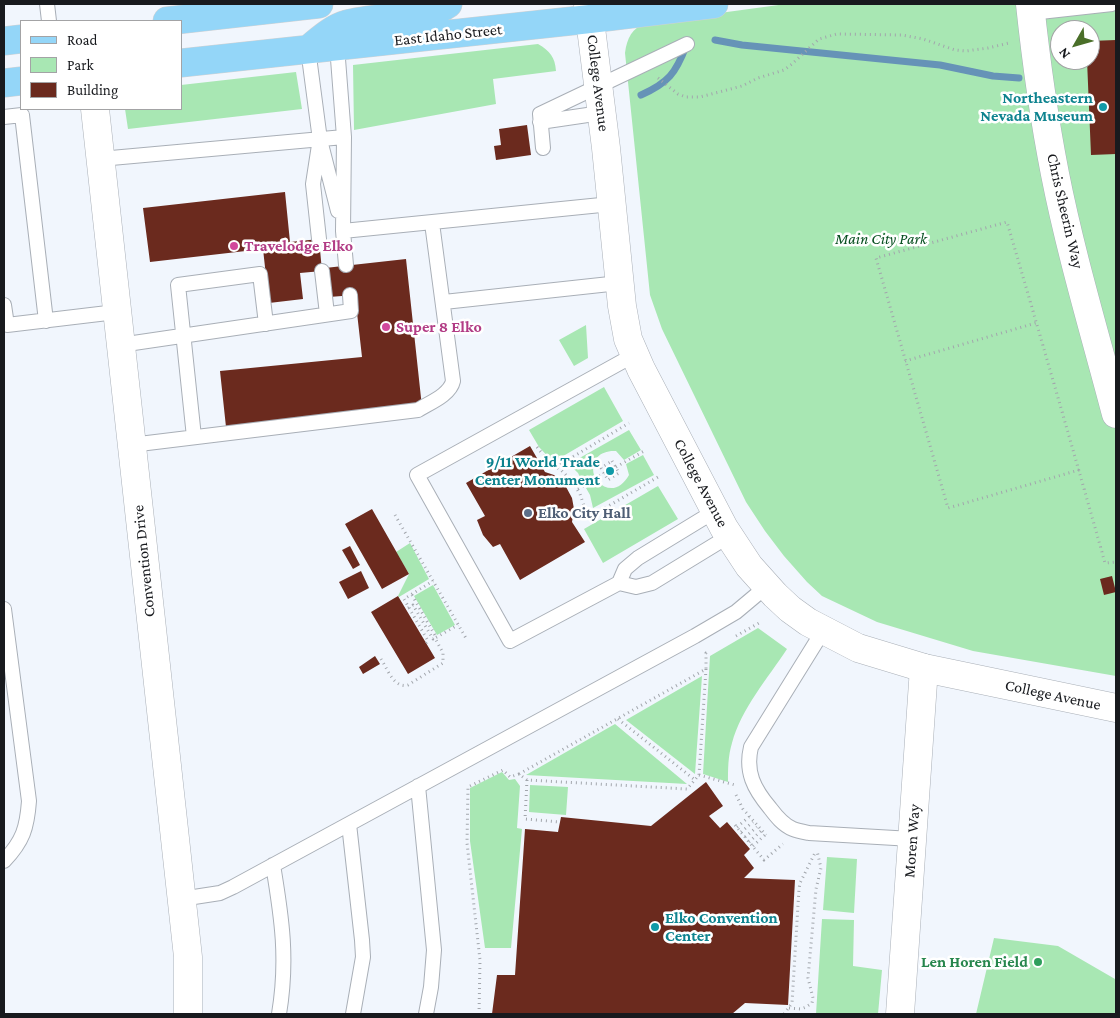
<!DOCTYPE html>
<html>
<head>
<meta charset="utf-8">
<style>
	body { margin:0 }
	#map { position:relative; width:1120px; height:1018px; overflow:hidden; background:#f1f6fd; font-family:"Crimson Pro",serif }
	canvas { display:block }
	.frame { position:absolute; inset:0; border:5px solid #181a1e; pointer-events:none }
	.legend { position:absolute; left:20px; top:20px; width:162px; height:90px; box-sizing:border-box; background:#fff; border:1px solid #a3a3a5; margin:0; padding:6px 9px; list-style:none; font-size:15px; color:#181a1e }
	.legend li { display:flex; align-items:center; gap:10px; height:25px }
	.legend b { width:25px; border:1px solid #a3a3a5 }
	.north { position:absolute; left:1050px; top:20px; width:50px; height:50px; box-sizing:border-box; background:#fff; border:1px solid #a3a3a5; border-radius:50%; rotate:232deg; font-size:14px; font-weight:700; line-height:20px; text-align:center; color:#181a1e }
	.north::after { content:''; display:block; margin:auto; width:18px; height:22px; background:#4a6f29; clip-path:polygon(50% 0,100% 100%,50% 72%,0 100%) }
</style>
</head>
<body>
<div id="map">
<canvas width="1120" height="1018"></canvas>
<div class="frame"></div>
<ul class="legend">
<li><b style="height:6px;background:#94d6f8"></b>Road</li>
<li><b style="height:14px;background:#a8e7b3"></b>Park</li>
<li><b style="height:14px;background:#6b2a1e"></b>Building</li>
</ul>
<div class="north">N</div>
</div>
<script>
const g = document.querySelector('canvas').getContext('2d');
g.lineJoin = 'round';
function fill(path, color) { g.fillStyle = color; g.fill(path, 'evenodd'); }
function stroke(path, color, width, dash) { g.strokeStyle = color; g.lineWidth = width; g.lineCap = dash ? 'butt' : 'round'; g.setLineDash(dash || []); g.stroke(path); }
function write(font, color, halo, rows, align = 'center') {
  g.font = font + ' "Crimson Pro",serif'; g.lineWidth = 5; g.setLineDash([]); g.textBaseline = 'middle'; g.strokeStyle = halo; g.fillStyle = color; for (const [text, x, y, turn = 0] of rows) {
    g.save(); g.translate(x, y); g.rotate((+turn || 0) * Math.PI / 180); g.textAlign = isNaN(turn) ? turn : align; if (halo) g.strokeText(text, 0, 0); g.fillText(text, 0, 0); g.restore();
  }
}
const green = new Path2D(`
	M786,4h330v672l-143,-25 -96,-29 -55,-26 -15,-14 -23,-26 -19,-25 -19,-29 -84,-173 -12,-34 -25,-242c2,-15 7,-25 21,-30zM1060,30h30v30h-30z
	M538,44c12,7 17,13 18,27l-63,8 3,25 -142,26 -1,-65z
	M296,72l6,37 -174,20 -3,-20h56v-24z
	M586,325l2,33 -14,8 -15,-26z
	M604,387l19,34 -70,41 -14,-15 -10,-17z
	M629,430l12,20 -17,10 -8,-9c-15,-1 -26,8 -22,24l-12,6 -4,-8 -9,-9z
	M643,455l11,20 -61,33 -3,-13 -4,-7 11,-7c12,12 24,8 32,-6l-3,-11z
	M658,486l20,33 -75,44 -19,-34z
	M410,543l19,36 -30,18 -1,-1 11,-22 -13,-22z
	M433,585l22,40 -18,10 -23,-39z
	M758,628l29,21c-19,29 -46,60 -55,94 -4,13 -4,26 -4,39l-25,-8 7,-118z
	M702,676l-7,98 -69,-54z
	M615,724l72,60 -161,-9z
	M502,772l7,8 6,-1 5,7 -3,42 5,1 -11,119h-26l-15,-107v-53z
	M530,785l38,2 -2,28 -37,-3z
	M827,857l30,2 -3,54 -31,-3z
	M822,919l32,1 -1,46 29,4 -4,44h-62z
	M994,938l64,8 57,33 1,35h-140z`);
const stream = new Path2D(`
	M715,40l27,5 198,20 53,11 26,2
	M641,95c27,-12 35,-22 45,-49`);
const building = new Path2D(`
	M1116,40v114l-25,1 -4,-95h3v-19z
	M527,125l4,30 -35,5 -2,-14 7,-1 -2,-16z
	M285,192l5,50 29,-3 3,32 -22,2 3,26 -34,4 -6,-54 -113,13 -7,-54z
	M406,259l16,148 -196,20 -6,-56 142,-14 -7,-62 -26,2 -4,-29z
	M530,446l15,26 9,3 11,10 7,13 2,11 -2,13 13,20 -65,38 -20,-36 -7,3 -10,-12 -6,-15 8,-4 -19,-33z
	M372,509l37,65 -27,15 -37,-65z
	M350,546l10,19 -7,4 -11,-19z
	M361,571l8,17 -21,11 -9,-17z
	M1112,576l4,16 -12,3 -4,-16z
	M398,596l37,62 -27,16 -37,-62z
	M375,656l5,8 -17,10 -4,-7z
	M706,782l17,24 -14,10 11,12 7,-6 23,27 -6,6 10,13 -10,10 51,2 -7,125 -43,-2 -13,11h-240l5,-39h18l10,-146 33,3 3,-15 90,9z`);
const path = new Path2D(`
	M658,78l20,16 8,3h14l42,-11 16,-8 26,-8 8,-6 27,-25 18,-5 65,1 21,4 32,11 11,1 22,-3 21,-5
	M905,361l131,-38
	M537,447l13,17 10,5 12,12 8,13 8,24 70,-41
	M612,461l7,12 -11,7 -7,-12z
	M556,467l73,-44
	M616,467l28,-16
	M1079,470l-131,38 -72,-250 131,-36c33,113 66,227 98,341l11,-1
	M578,489l26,-16
	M395,515l72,125
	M412,595l24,42
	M408,608l5,-3 20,34 2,-1
	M736,636l23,-13
	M426,643l2,-2 -24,-42 29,-18
	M381,659c6,9 13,30 27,26l35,-22v-10l-8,-15 23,-13
	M706,669l-7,106 -12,14 -160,-9 -8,-6 187,-105v-16l3,-1
	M618,719l77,61
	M699,775l36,10
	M527,780l-2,39 35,3
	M736,795l7,14 23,26
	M735,825l29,35 19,-16
	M737,827l12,-10
	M741,832l12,-10
	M745,837l12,-10
	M749,842l12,-11
	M753,846l12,-11
	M789,1008l12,1 5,-2 6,-4 1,-5 -5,-20 8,-89 5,-21 -4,-17
	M479,1014l1,-54 -13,-117 1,-56 35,-17 7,7 9,-3
	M784,1014l8,-11 7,-114 1,-6 16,-32`);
const service = new Path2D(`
	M47,4l2,17
	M1031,13l81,-9
	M337,46l7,91 -1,94 3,34
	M308,49l12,91 18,71
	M4,117l18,-2 24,206
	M540,122l61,-9
	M319,145l-6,39 6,55
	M543,148l-3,-34 147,-70
	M100,159l244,-22
	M343,231l268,-27
	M322,271l5,43
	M444,302l175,-19
	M4,305l3,20 109,-13
	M120,345l231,-34 -1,-16
	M634,355l-217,120 93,166 109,-58 6,-14 13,-11 77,-47
	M194,437l-16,-152 82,-11 6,50
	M131,445l287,-35c11,-7 32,-15 35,-29l-21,-158
	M619,583l17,4 16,-4 77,-47
	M4,609l25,192c-2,27 -6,40 -25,60
	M823,631l-72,116c-6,25 3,42 19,61 6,8 13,17 23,21 5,2 11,3 16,4l103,6
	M418,786l16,164 -3,37 -5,27
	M349,824l13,116 1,17 -10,57
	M273,865c9,54 15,95 6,149
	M181,899l39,-6 13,-6 462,-251 41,-24 31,-26`);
const minor = new Path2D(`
	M1030,4c6,57 14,114 25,170 16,81 40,160 61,240
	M900,1014l24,-346`);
const tertiary = new Path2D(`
	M588,4l18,144 16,158 6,33 13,30 83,159 25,38 26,29 15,14 18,13 50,26 66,20 192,40
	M95,109l93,848v57`);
const primary = new Path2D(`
	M167,21l152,-17
	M4,41l17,-2
	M311,47c11,-9 22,-19 36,-23 26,-8 83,-6 101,-20
	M181,63l409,-44 124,-15
	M4,83l17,-2`);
const markers = [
	[1103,107,5,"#0f9aa8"],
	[234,246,5,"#d1479c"],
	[386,327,5,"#d1479c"],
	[610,471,5,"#0f9aa8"],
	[528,513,5,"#5c6f8a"],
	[655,927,5,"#0f9aa8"],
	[1038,962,5,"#2e9e5b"]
];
const streetNames = [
	["East Idaho Street",448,35,-6],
	["College Avenue",598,83,83],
	["Chris Sheerin Way",1065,211,77],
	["College Avenue",701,483,62],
	["Convention Drive",144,561,-96],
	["College Avenue",1053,695,12],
	["Moren Way",912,841,-86]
];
const cultureNames = [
	["Northeastern",1093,98],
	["Nevada Museum",1093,116],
	["9/11 World Trade",600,462],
	["Center Monument",600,480],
	["Elko Convention",665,918,"left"],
	["Center",665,936,"left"]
];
const parkNames = [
	["Main City Park",881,239]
];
const hotelNames = [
	["Travelodge Elko",244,246],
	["Super 8 Elko",396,327]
];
const serviceNames = [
	["Elko City Hall",538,513]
];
const leisureNames = [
	["Len Horen Field",1028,962]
];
fill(green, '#a8e7b3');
stroke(stream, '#6693b7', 7);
fill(building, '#6b2a1e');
stroke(service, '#a9afb7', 16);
stroke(minor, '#a9afb7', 29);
stroke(tertiary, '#a9afb7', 29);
stroke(primary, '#d1d1d2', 29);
stroke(path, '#a2a6ac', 3, [1, 4]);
stroke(service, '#fff', 14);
stroke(minor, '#fff', 28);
stroke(tertiary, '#fff', 28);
stroke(primary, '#94d6f8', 28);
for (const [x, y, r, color] of markers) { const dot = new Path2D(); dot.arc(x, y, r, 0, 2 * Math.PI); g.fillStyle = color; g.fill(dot); stroke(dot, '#fff', 2); }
write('16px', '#181a1e', '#fff', streetNames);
write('bold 16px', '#0d838f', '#fff', cultureNames, 'right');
write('italic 16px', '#085021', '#fff', parkNames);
write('bold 16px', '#b23c85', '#fff', hotelNames, 'left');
write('bold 16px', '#4e5e75', '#fff', serviceNames, 'left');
write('bold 16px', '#27864d', '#fff', leisureNames, 'right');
</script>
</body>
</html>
